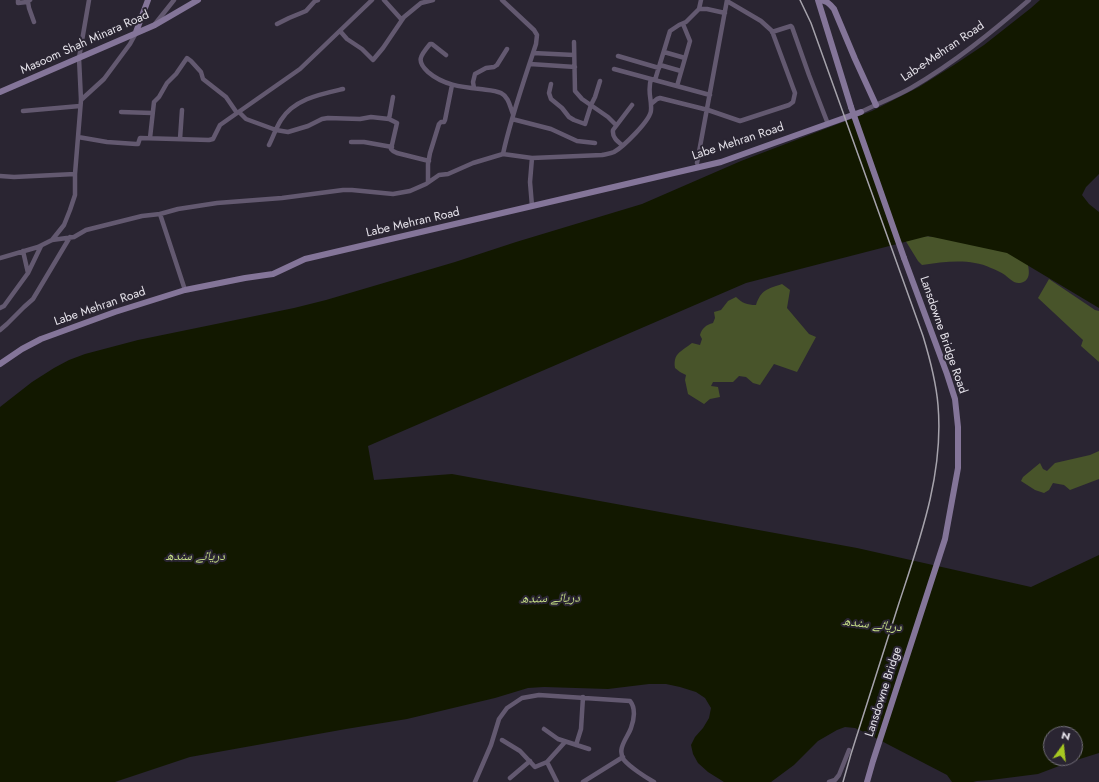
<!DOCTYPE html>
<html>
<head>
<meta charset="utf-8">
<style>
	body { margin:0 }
	#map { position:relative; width:1099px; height:782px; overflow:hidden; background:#2a2532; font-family:Jost,sans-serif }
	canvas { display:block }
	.north { position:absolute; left:1043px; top:726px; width:40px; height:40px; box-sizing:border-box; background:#2a2532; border:1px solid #75717c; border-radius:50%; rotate:15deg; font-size:11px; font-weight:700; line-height:16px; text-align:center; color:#e6e3eb }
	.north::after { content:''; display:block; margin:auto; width:14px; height:18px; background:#a6c821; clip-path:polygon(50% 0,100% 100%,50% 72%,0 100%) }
</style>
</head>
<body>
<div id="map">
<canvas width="1099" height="782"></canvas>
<div class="north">N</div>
</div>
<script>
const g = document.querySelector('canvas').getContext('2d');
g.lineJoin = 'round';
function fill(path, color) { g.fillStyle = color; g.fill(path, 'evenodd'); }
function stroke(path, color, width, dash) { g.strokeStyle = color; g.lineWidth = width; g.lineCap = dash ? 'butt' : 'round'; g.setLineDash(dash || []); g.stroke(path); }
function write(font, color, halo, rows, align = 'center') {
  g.font = font + ' Jost,"Noto Naskh Arabic",sans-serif'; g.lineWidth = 4; g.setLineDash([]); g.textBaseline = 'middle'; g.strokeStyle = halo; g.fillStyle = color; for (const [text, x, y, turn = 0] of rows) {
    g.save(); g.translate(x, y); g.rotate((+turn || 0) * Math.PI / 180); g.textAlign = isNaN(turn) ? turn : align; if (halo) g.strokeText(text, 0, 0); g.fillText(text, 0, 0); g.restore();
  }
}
const green = new Path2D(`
	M902,235l75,4 50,22c2,8 5,20 -7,22 -6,1 -11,-5 -15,-8 -4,-3 -9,-5 -14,-7 -22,-10 -46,-6 -69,-3l-4,-4z
	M1049,279l46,31 4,1v51l-18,-16 2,-6 -45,-42z
	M782,284l8,6 -3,18 22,26 7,3 -19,35 -23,-8 -14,21 -7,-2 -7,-6 -7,-1 -6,6h-20l-2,4 7,1 2,10 -10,2 -6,5 -16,-10 -3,-14 1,-5 -6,-3 -5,-4c-2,-15 6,-16 17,-25l8,2 2,-6 -2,-4c2,-7 6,-10 13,-12l2,-5 -1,-6 7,-2 7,-9 8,-4c6,6 11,8 20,8 5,-15 11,-16 26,-21z
	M1099,451v28l-29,11 -6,-5 -11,-2 -4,7 -5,3 -9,-3 -14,-9 2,-4 17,-14 3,6 4,2 8,-8 35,-8z`);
const water = new Path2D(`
	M1040,0h59v174l-13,13 -4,8 7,9 10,8v96l-92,-55 -79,-17 -182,47 -378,163 6,34 78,-6 405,74 174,39 68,-32v198l-32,10 -29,11 -47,6 -14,1 -4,1h-21l-5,-7 -81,-42 -11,-5 -10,-1 -8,3 -19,11 -24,24 -23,17h-47l-16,-10 -10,-9 -5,-9 -2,-9 4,-8 8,-9 6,-10 2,-10 -6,-10 -9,-6 -16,-5 -14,-3h-17l-41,5 -64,-2 -16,1 -33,10 -88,21 -61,10 -156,28 -75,25h-115v-375l32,-25 22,-14 15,-8 16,-6 53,-14 156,-32 32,-8 129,-38 61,-20 126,-38 99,-43 131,-50 47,-24 35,-22 30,-20 47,-37zM1051,734h24v24h-24z`);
const street = new Path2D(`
	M18,0v3l9,-1 3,-2
	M384,0l18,20
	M502,0l32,30 3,5 -1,9c-12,37 -25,73 -33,110
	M28,2l1,6 5,14
	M699,9l2,-9
	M155,24l19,-24
	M277,24l12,-6 17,-7 9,-10 3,-1
	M340,31l7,8 15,10 11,11 10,-12 21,-31 17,-14 12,-3
	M772,32l19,-6 1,1 17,48 19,49
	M574,42l1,49 7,8 26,18 8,8
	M664,52l21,6
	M533,53l41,2
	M446,55l-14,-11h-2c-10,12 -14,17 -2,28 15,13 33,15 52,17 7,1 15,1 21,4 8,4 9,14 12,21
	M618,56l41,12
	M530,64l45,3
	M660,65l21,6
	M614,69l96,26
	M655,80l15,-49 9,-6 7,-3 13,-13h8l18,4
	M551,84l-2,9 2,6 11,9 7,9 5,3 11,4 6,-19 4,-8 5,-16
	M677,86l13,-45 -7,-17
	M474,88l-1,-6 2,-8 11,-6 8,-1 3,-2 10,-16
	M81,100l23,-21 26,-35 6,-11
	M651,104l6,-5 3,-1 48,12 32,11 49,-16 4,-3 2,-9 -23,-62 -11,-10 -34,-20
	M23,111l57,-5
	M121,112l31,1
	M239,112l7,7 30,11 12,2 20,-6 14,-7 6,-1 32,1 11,-2 18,2 4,-22
	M861,112c16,-8 34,-15 50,-24 43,-25 81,-56 118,-88
	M389,119l8,4 -6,26 2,2 4,2 32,8
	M512,119l39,10 26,12 18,2
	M78,137l29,5 29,2h2l2,-6 69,2 4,-1 7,-14 80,-56 72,-69
	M150,138l4,-36 5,-5 8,-14 9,-9 11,-16 4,3 10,11 2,7 23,18 11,16
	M180,139l2,-29
	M351,142h13l28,5
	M269,145c4,-8 7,-17 12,-25 13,-21 40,-26 62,-31
	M622,145c-5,-4 -10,-8 -9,-15l19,-25
	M697,163l30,-163
	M0,176l14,1 61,-3
	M428,182v-18l2,-11 9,-29 2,-2h3l1,-2 7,-35
	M532,206l-2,-24 2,-24
	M160,214l25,76
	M52,240l12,-15 6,-15 5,-15v-21l6,-74 -2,-42 10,-58
	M23,251l5,22
	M0,258l38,-11 14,-7 22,-3 12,-7 56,-14 18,-2 18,-5 39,-6 65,-5 61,-8h9l41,4 17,-3 16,-7 13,-9 9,-1 25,-11 30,-9 29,4 70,-3c4,-1 8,-1 12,-3 9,-5 37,-32 37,-42 1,-11 -4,-18 0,-31
	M0,308l4,-2 24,-33 13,-27
	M0,330l7,-6 17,-17 9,-8 37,-62
	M544,729l14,10 31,10
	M502,740l18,11 15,16 12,-5 18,-20
	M576,745l5,-16 2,-32
	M547,762l10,20
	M510,778l20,-17
	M475,782l16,-37 8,-26 8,-11 15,-10 17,-3 91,6c6,7 4,19 1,27 -3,9 -15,21 -7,32 6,7 21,17 30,22
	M583,782l40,-25
	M829,782l6,-2 4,-5 10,-25`);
const secondary = new Path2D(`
	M818,0c8,0 11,3 16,9l21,50 21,46
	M818,0l33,107
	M136,32l12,-32
	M0,92l155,-67 43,-25
	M0,364l22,-15 19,-10 74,-27 70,-22 60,-12 28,-4 32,-15 416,-97 140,-50
	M867,782l6,-21 72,-222 13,-71v-41l-3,-28 -8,-25 -43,-116`);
const rail = new Path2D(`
	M800,0l11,23 112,313c7,23 13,45 15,69 6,68 -18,134 -39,198 -16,50 -32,100 -48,151l-8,28`);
const secondaryBridge = new Path2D(`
	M851,107l53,151`);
const streetNames = [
	["Masoom Shah Minara Road",85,43,-24],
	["Lab-e-Mehran Road",943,52,-34],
	["Labe Mehran Road",738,142,-18],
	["Labe Mehran Road",413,223,-13],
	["Labe Mehran Road",100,307,-19],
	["Lansdowne Bridge Road",943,335,71],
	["Lansdowne Bridge",884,692,-72]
];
const waterNames = [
	["دریائے سندھ",195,557],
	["دریائے سندھ",550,599,-1],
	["دریائے سندھ",872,625,6]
];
fill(green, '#48542a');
fill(water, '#121800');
stroke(street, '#635970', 4.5);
stroke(secondary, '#847599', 6);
stroke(rail, '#a6a3ac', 1.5);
stroke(secondaryBridge, '#847599', 6);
write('12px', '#e6e3eb', '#2a2532', streetNames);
write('italic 13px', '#c6de87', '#2a2532', waterNames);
</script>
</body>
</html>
